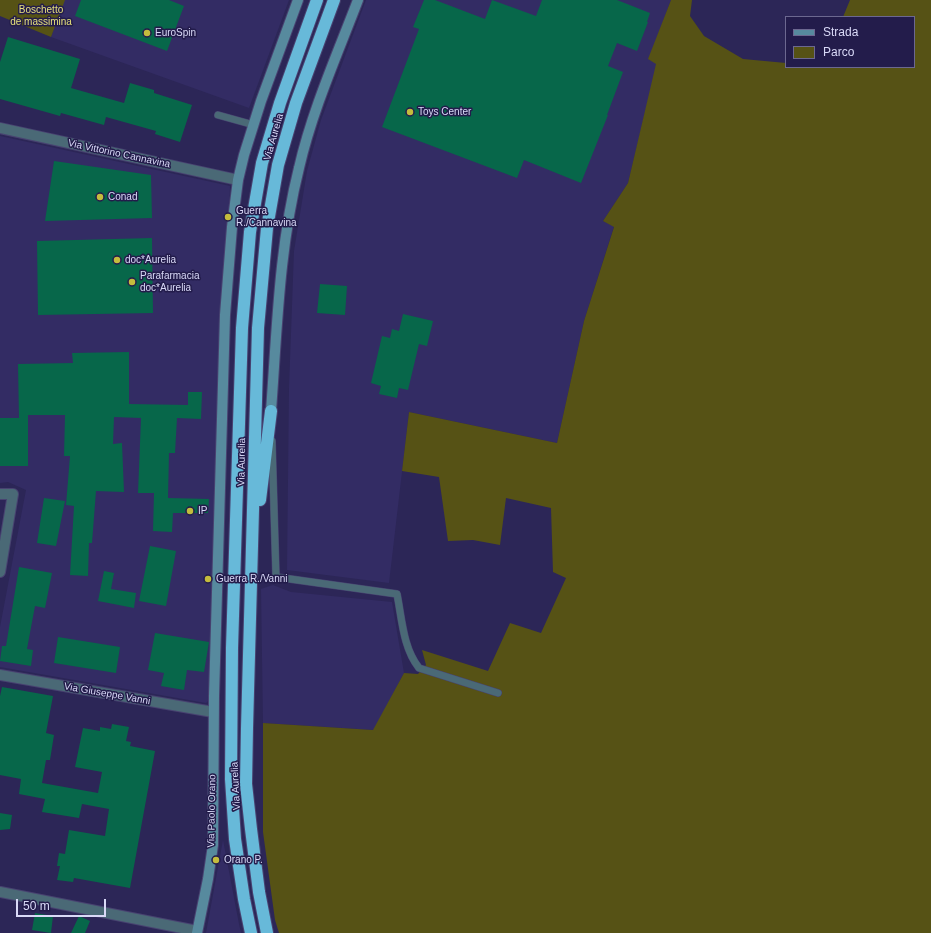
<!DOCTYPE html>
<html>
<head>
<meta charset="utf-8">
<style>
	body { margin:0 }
	#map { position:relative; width:931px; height:933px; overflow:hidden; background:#2c2657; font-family:Helvetica,sans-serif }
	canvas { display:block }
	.legend { position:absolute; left:785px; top:16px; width:130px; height:52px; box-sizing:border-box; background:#231c4b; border:1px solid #6c6890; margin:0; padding:5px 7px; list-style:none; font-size:12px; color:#d9d9f7 }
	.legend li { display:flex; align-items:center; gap:8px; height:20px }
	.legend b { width:20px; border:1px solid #6c6890 }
	.scale { position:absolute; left:16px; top:899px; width:90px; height:18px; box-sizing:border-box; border:2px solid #d9d9f7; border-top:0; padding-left:5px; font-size:12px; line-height:14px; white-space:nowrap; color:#d9d9f7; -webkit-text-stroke:3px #231c4b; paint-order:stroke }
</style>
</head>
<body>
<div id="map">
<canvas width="931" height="933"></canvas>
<ul class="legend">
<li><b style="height:5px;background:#578a9e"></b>Strada</li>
<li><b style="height:11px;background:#565215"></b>Parco</li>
</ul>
<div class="scale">50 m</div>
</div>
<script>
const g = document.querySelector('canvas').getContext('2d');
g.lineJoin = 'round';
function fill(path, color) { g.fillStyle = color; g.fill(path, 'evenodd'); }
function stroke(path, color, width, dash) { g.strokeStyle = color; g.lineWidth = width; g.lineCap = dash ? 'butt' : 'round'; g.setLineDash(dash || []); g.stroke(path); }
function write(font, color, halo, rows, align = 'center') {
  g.font = font + ' Helvetica,sans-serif'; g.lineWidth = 3; g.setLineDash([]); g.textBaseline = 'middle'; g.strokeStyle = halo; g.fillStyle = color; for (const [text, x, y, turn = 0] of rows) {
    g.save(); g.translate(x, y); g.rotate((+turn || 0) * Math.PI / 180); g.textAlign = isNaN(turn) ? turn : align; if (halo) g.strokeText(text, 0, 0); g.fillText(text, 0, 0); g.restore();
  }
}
const built = new Path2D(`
	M63,0h226l-40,108 -198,-71z
	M366,0h305l-22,59 8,5 -29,119 -25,38 11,5 -30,95 -27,122 -148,-31 -20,171 -102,-13 2,-182 5,-137 13,-80 14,-51z
	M0,136l230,50 -16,510 -8,7 -206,-36v-40l26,-137 -18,-8 -8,1z
	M273,585l18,7 101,10 12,71 -30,57 -111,-7 -2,-134z
	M223,840l16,84 2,9h-35z`);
const green = new Path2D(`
	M0,0h65l-14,37 -51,-21z
	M671,0h21l-2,16 14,20 39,23 43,4v4h128v-50h-71l7,-17h81v933h-652l-4,-13 -12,-88v-109l110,7 31,-57 14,1 8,-9 -4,-15 66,21 22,-48 31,10 25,-55 -13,-6 -2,-64 -45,-10 -6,47 -27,-5 -25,1 -9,-64 -37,-6 7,-59 148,31 27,-122 30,-94 -11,-6 25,-38 28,-119 -8,-5z`);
const building = new Path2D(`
	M81,0h88l15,6 -17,45 -92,-35z
	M424,0h11l50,19 7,-19 44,16 6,-16h75l33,13 -3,9h1l-11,29 -20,-8 -9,23 15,6 -16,43h1l-27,68 -57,-23 -7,18 -135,-51 37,-98 -6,-2z
	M8,37l72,22 -9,29 53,15 6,-20 24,7v3l38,12 -12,37 -25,-8 1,-3 -50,-14 -2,8 -43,-12 -1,3 -60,-17v-37z
	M54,161l97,14 1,43 -107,3z
	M152,238l1,75 -115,2 -1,-74z
	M320,284l27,2 -2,29 -28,-2z
	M403,314l30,7 -6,25 -8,-2 -11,46 -9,-2 -2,10 -18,-4 2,-8 -10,-3 11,-47 8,2 2,-9 7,2z
	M129,352v52l59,1v-13h14l-1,27 -24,-1 -2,35h-6l-1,45 41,1 -1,14h-35l-1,19 -19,-1 1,-38h-16l3,-75 -27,-1 -1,27 9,-1 2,49 -28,-1 -4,52h-3l-1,33 -18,-1 4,-69 -8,-1 4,-49h-6l1,-41h-37v51h-28v-48h19l-1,-54 55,-1 -1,-10z
	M44,498l21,3 -9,45 -19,-3z
	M150,546l26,5 -10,55 -27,-5z
	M19,567l33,6 -7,35 -10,-2 -8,43 6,1 -2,16 -31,-5 2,-15h4z
	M104,571l10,2 -3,16 25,4 -2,15 -36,-7z
	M155,633l54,9 -5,30 -17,-2 -3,20 -23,-4 3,-13 -16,-3z
	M58,637l62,10 -4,26 -62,-10z
	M2,687l51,9 -7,37 8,2 -4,25h-4l-4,23 56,10 4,-21 -27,-5 8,-39 17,3v-4l11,2 1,-5 17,3 -3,14 5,1 -1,4 25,5 -25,137 -56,-10 -1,4 -16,-2 3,-14h-3l2,-13 6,1 4,-24 36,6 4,-27 -27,-5 -3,14 -37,-6 3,-13 -26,-5 2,-15 -21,-4v-79z
	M0,813l12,2 -2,14 -10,1z
	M35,913l18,3 -2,17 -19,-3z
	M79,916l11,5 -5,12h-14z`);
const lane = new Path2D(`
	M218,115l36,10
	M272,441l4,136 121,17c5,25 6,54 22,74l79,25`);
const street = new Path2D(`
	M0,128l238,52
	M0,494h13l-13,78
	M0,675l213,37
	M0,892l197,39`);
const secondary = new Path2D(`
	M271,411c6,-81 8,-164 28,-243 13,-57 38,-113 59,-168
	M197,933l11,-54 5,-34 1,-149 11,-381 7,-88 6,-47 6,-25 17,-54 37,-101`);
const highway = new Path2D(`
	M260,500l11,-89
	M251,933l-7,-34 -9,-60 -4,-60 1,-131 10,-320 8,-96 12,-69 18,-60 37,-103
	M267,933l-8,-41 -8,-63 -5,-45 1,-56 11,-400 9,-100 11,-63 18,-62 38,-103`);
const markers = [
	[147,33,4,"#c4bc3d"],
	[410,112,4,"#c4bc3d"],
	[100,197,4,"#c4bc3d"],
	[228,217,4,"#c4bc3d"],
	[117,260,4,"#c4bc3d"],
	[132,282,4,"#c4bc3d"],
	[190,511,4,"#c4bc3d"],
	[208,579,4,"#c4bc3d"],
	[216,860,4,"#c4bc3d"]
];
const parkNames = [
	["Boschetto",41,10],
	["de massimina",41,22]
];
const poiNames = [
	["EuroSpin",155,33],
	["Toys Center",418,112],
	["Conad",108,197],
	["Guerra",236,211],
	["R./Cannavina",236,223],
	["doc*Aurelia",125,260],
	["Parafarmacia",140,276],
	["doc*Aurelia",140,288],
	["IP",198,511],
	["Guerra R./Vanni",216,579],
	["Orano P.",224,860]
];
const streetNames = [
	["Via Aurelia",274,137,-74],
	["Via Vittorino Cannavina",119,154,12],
	["Via Aurelia",242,462,-89],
	["Via Giuseppe Vanni",107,694,10],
	["Via Aurelia",236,786,-93],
	["Via Paolo Orano",212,811,-89]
];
fill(built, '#332c64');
fill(green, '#565215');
fill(building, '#07674a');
stroke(lane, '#484371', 8);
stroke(street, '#484371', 12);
stroke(secondary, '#484371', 12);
stroke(highway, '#484371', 14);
stroke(lane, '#4a6976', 7);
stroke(street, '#4a6976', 10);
stroke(secondary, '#578a9e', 10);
stroke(highway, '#67b9d9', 12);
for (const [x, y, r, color] of markers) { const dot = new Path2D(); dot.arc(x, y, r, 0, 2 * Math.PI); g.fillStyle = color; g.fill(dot); stroke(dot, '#231c4b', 1.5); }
write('10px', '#e6e07c', '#231c4b', parkNames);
write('10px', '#d9d9f7', '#231c4b', poiNames, 'left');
write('10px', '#d9d9f7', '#231c4b', streetNames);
</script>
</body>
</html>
